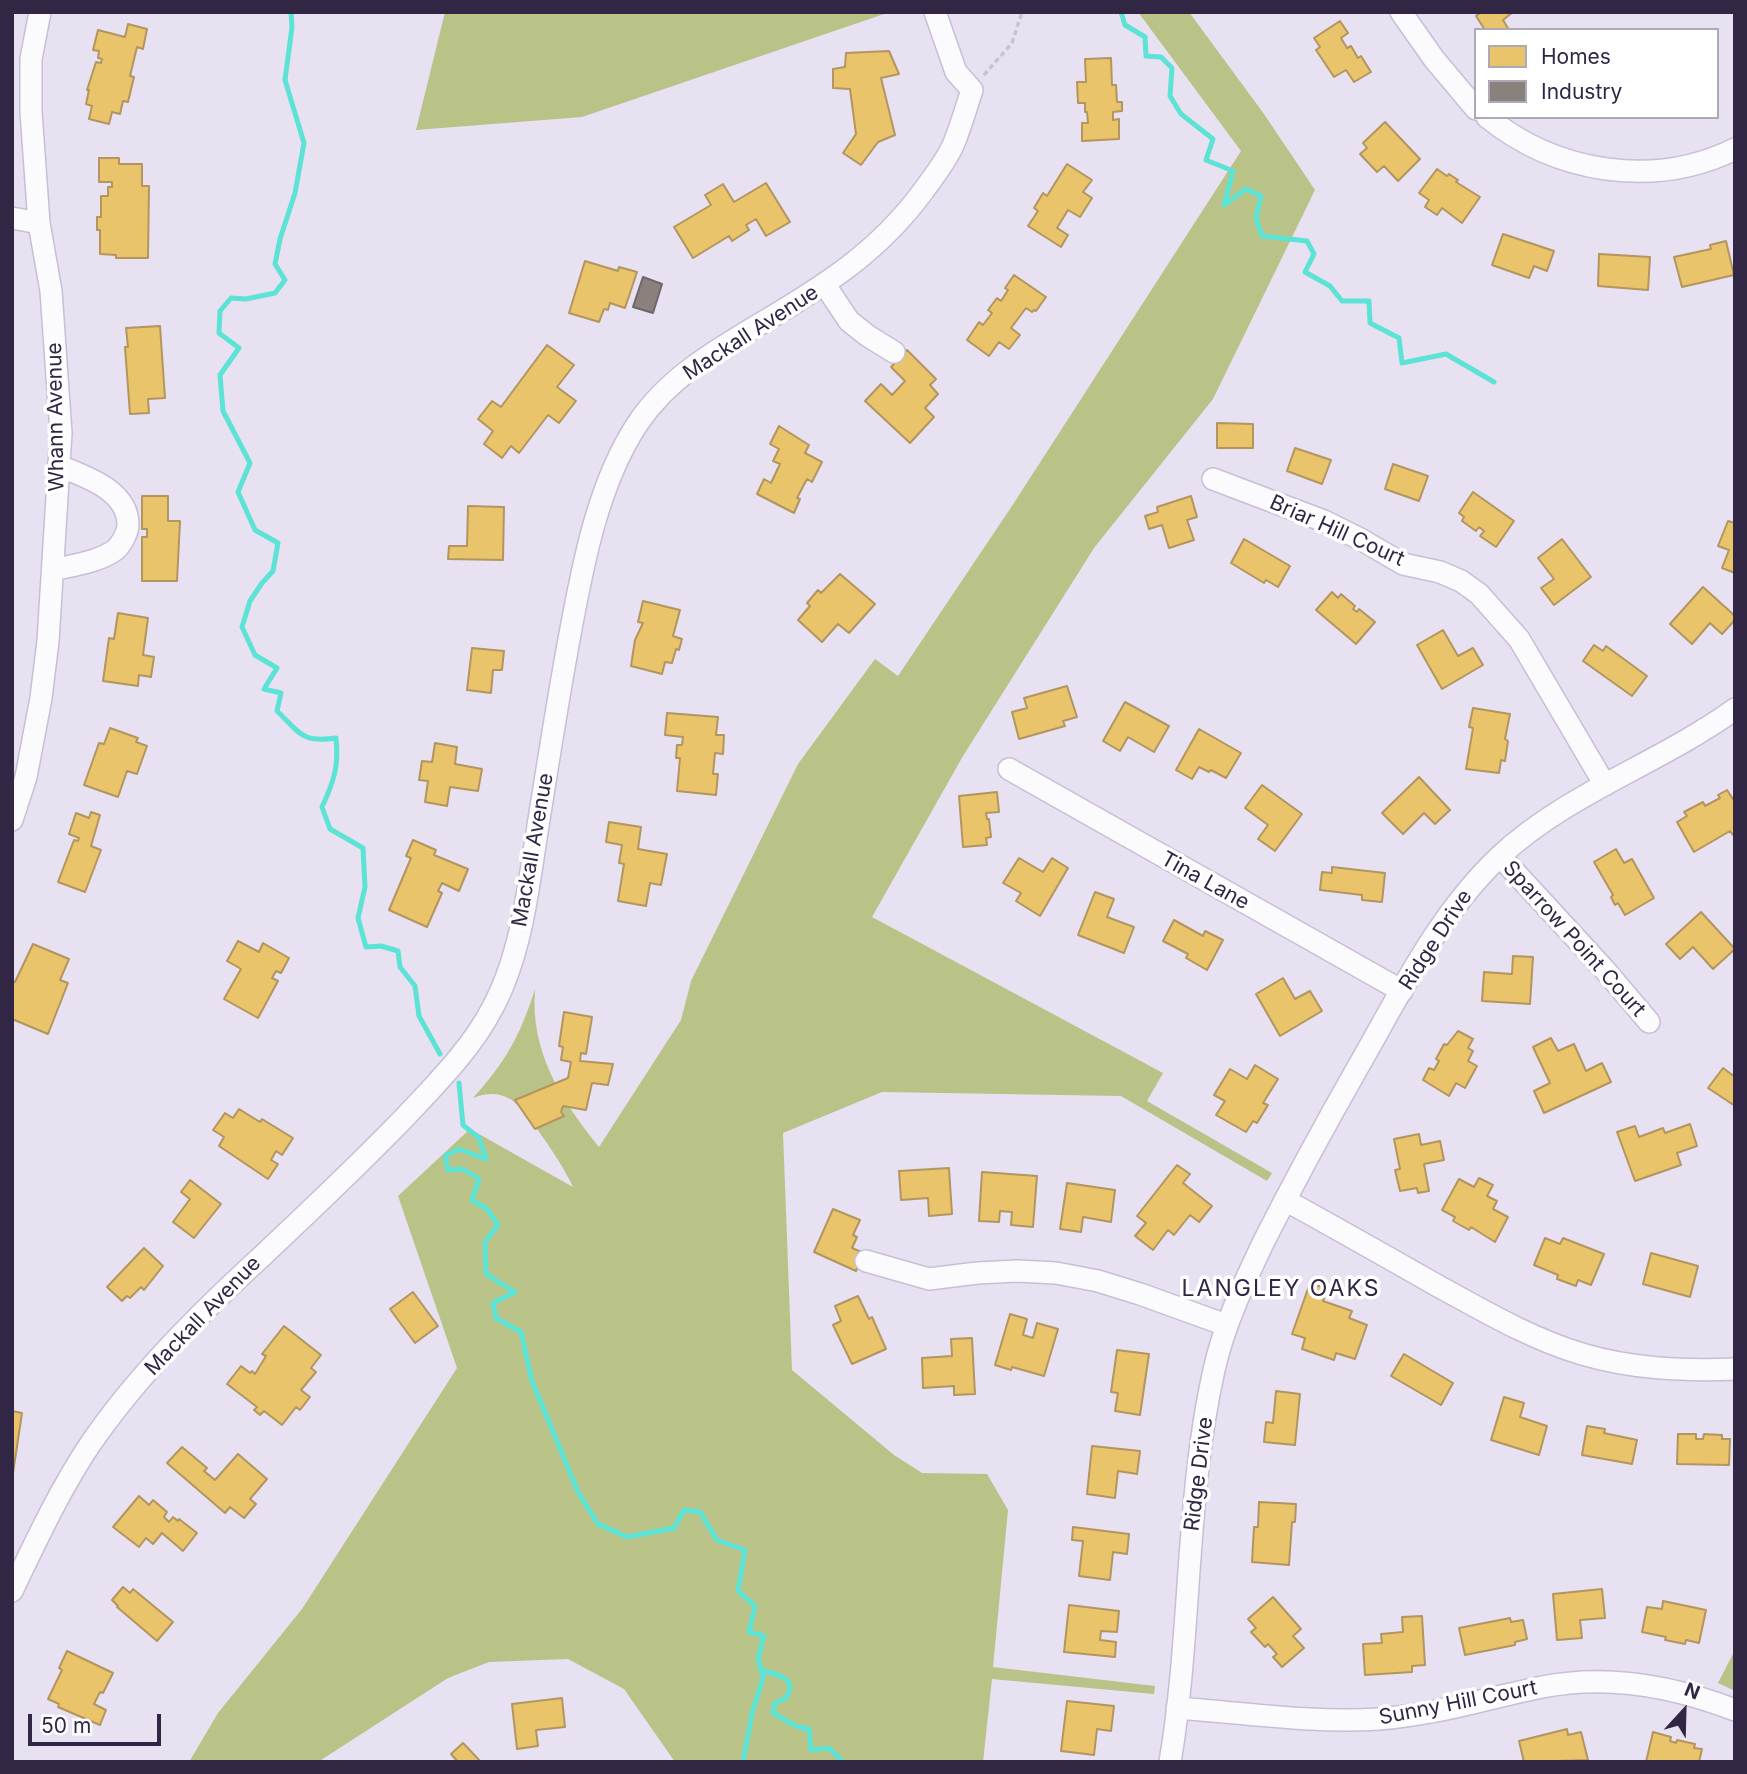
<!DOCTYPE html>
<html>
<head>
<meta charset="utf-8">
<style>
	body { margin:0 }
	#map { position:relative; width:1747px; height:1774px; overflow:hidden; background:#e7e1f2; font-family:Inter,sans-serif }
	canvas { display:block }
	.frame { position:absolute; inset:0; border:14px solid #312745; pointer-events:none }
	.legend { position:absolute; left:1474px; top:28px; width:245px; height:91px; box-sizing:border-box; background:#fff; border:2px solid #ada9b5; margin:0; padding:9px 12px; list-style:none; font-size:21px; color:#312745 }
	.legend li { display:flex; align-items:center; gap:14px; height:35px }
	.legend b { width:35px; border:2px solid #ada9b5 }
	.north { position:absolute; left:1649px; top:1676px; width:70px; height:70px; -webkit-text-stroke:5px #fff; paint-order:stroke; rotate:22deg; font-size:19px; font-weight:700; line-height:28px; text-align:center; color:#312745 }
	.north::after { content:''; display:block; margin:auto; width:24px; height:32px; background:#312745; clip-path:polygon(50% 0,100% 100%,50% 72%,0 100%) }
	.scale { position:absolute; left:28px; top:1714px; width:133px; height:32px; box-sizing:border-box; border:4px solid #312745; border-top:0; padding-left:9px; font-size:21px; line-height:24px; white-space:nowrap; color:#312745; -webkit-text-stroke:5px #fff; paint-order:stroke }
</style>
</head>
<body>
<div id="map">
<canvas width="1747" height="1774"></canvas>
<div class="frame"></div>
<ul class="legend">
<li><b style="height:19px;background:#e9c46a"></b>Homes</li>
<li><b style="height:19px;background:#8a817c"></b>Industry</li>
</ul>
<div class="north">N</div>
<div class="scale">50 m</div>
</div>
<script>
const g = document.querySelector('canvas').getContext('2d');
g.lineJoin = 'round';
function fill(path, color) { g.fillStyle = color; g.fill(path, 'evenodd'); }
function stroke(path, color, width, dash) { g.strokeStyle = color; g.lineWidth = width; g.lineCap = dash ? 'butt' : 'round'; g.setLineDash(dash || []); g.stroke(path); }
function write(font, color, halo, rows, align = 'center') {
  g.font = font + ' Inter,sans-serif'; g.lineWidth = 7; g.setLineDash([]); g.textBaseline = 'middle'; g.strokeStyle = halo; g.fillStyle = color; for (const [text, x, y, turn = 0] of rows) {
    g.save(); g.translate(x, y); g.rotate((+turn || 0) * Math.PI / 180); g.textAlign = isNaN(turn) ? turn : align; if (halo) g.strokeText(text, 0, 0); g.fillText(text, 0, 0); g.restore();
  }
}
const forest = new Path2D(`
	M445,12h445l-308,105 -166,13z
	M1138,12h51l75,102 51,76 -102,209 -119,149 -131,208 -91,161 291,156 -16,28 125,72 -5,8 -146,-85 -239,-4 -99,41 9,237 102,85 28,18 65,1 21,36 -15,157 162,19 -1,8 -162,-15 -9,83h-308l-51,-73 -56,-30 -79,3 -41,16 -130,84h-129l29,-49 84,-104 155,-241 -59,-172 72,-67 103,58c-5,-15 -49,-81 -63,-88 -12,-7 -24,-6 -37,-1 32,-35 48,-64 62,-109 -5,63 26,111 64,158l82,-127 10,-39 107,-217 77,-105 23,17 114,-170 229,-355z
	M1735,1650v41l-17,-8z`);
const homes = new Path2D(`
	M1481,12h32l-10,8 6,10h-24l-9,-14z
	M1340,21l8,12 -7,5 6,10 4,-2 7,12 3,-2 10,16 -17,10 -8,-12 -12,7 -18,-27 4,-3 -6,-9z
	M128,24l19,5 -4,20 -6,-2 -7,29 4,1 -6,25 -5,-1 -3,13 -8,-2 -3,12 -20,-5 3,-13 -6,-2 3,-14h-2l9,-28 5,1 1,-4 -4,-1 1,-7 -6,-1 5,-20 27,7z
	M889,51l10,23 -18,4 14,57 -17,7 -17,23 -18,-12 13,-19 -6,-45 -17,-1v-19l12,-2 1,-14z
	M1111,58l1,27h4l1,17h5v9l-9,1v8l6,-1v20l-37,2v-18h6l-1,-11h-2v-9h-7l-1,-21h9l-1,-23z
	M1385,122l35,37 -22,22 -14,-15 -7,6 -17,-18 7,-6 -4,-5z
	M99,158h20v6h23v22h7l-1,72h-32v-3l-16,-1v-24h-3v-13h4v-21h7v-9h4v-5h-13z
	M1067,164l25,16 -9,12 9,6 -12,19 -12,-7 -11,18 11,7 -7,12 -33,-21 10,-15 -4,-3 9,-15 4,3z
	M1437,169l10,7 2,-2 9,6 -2,2 24,15 -18,26 -20,-15 -5,7 -12,-8 4,-7 -10,-7z
	M766,183l24,39 -24,14 -10,-17 -10,6 3,5 -17,11 -3,-5 -36,22 -19,-31 37,-22 -6,-10 18,-11 11,18z
	M1503,234l51,17 -7,20 -13,-5 -5,12 -37,-13z
	M1726,241l8,34 -52,12 -8,-30 37,-8 -1,-4z
	M1599,254l51,3 -2,33 -50,-4z
	M585,261l33,10 1,-4 18,5 -12,36 -15,-5 -2,7 -4,-1 -5,13 -30,-9z
	M1014,275l32,22 -10,14 -2,-1 -2,2 -6,-4 -15,20 9,7 -11,14 -10,-7 -10,14 -22,-16 12,-18 4,3 9,-12 -4,-3 9,-12 4,3 7,-11 -3,-2z
	M160,326l5,72 -17,1 1,14 -19,1 -5,-67h3l-2,-19z
	M547,345l27,20 -17,22 19,14 -17,22 -11,-8 -29,38 -8,-7 -9,12 -18,-14 9,-13 -15,-12 14,-18 9,6z
	M907,350l29,29 -6,6 8,9 -13,14 9,9 -24,26 -45,-42 16,-17 11,11 13,-14 -14,-14z
	M1217,423l36,1v24h-36z
	M779,426l30,19 -4,8 17,9 -10,20 -5,-3 -10,19 3,1 -6,14 -37,-19 7,-15 7,4 9,-19 -7,-3 6,-12 -9,-5z
	M1295,448l36,12 -9,24 -35,-13z
	M1393,464l35,12 -9,25 -34,-12z
	M1473,492l41,29 -18,26 -16,-11 4,-5 -5,-4 -3,4 -14,-10 2,-4 -5,-4z
	M142,496h26v25h12l-3,60h-35v-44h5v-8h-5z
	M1191,496l6,21 -10,3 7,20 -25,8 -7,-23 -13,4 -4,-13 13,-4 -1,-5z
	M468,506l36,1 -1,53 -55,-1 1,-13h18z
	M1728,521l7,2v50l-13,-5 7,-18 -11,-4z
	M1244,539l46,27 -12,21 -12,-7 -2,3 -33,-20z
	M1562,539l29,38 -37,28 -13,-17 13,-9 -16,-21z
	M840,574l35,30 -26,29 -11,-9 -16,18 -24,-22 12,-14 -3,-3 11,-13 3,3z
	M1703,587l32,29v4l-13,14 -12,-11 -18,21 -22,-20z
	M1332,592l6,6 3,-4 14,12 -2,3 4,3 2,-3 16,13 -19,22 -40,-34z
	M643,601l37,9 -7,26 9,3 -3,11 -3,-1 -4,14 -7,-1 -3,12 -31,-8 4,-26 8,-17 -5,-1z
	M118,613l30,5 -5,37 11,2 -3,20 -12,-2 -1,11 -35,-5 6,-43 5,1z
	M1443,630l15,26 15,-8 10,17 -41,24 -25,-44z
	M1594,645l9,6 3,-5 41,30 -15,20 -49,-35z
	M472,648l32,3 -2,19h-9l-2,23 -24,-3z
	M1067,686l10,31 -14,4 2,5 -46,13 -7,-27 15,-4 -3,-10z
	M1125,702l44,24 -15,26 -26,-15 -8,14 -17,-10z
	M1473,708l37,6 -5,25 3,2 -3,20 -4,-1 -2,13 -33,-4 7,-41 -4,-1z
	M667,713l51,4 -2,18h8l-1,19 -8,-1 -2,21h5l-2,21 -39,-4 3,-33h-4l1,-13h5l1,-8 -18,-2z
	M110,728l28,10 -2,4 11,4 -10,28 -10,-3 -9,26 -34,-12 15,-42 5,1z
	M1199,729l42,24 -15,25 -15,-8 -2,2 -10,-5 -7,12 -16,-9z
	M435,743l22,4 -2,17 27,5 -4,22 -28,-4 -3,19 -22,-4 3,-21 -9,-1 3,-19 10,1z
	M1419,777l31,33 -15,14 -11,-11 -21,21 -21,-21z
	M1262,785l40,29 -27,37 -17,-12 10,-14 -23,-17z
	M1727,790l8,12v32l-2,1 -3,-4 -36,21 -17,-30 10,-6 -3,-4 19,-10 2,4 15,-8 -2,-3z
	M997,792l2,20 -13,1 1,6h2l2,18 -5,1 1,7 -24,2 -4,-51z
	M91,812l9,3 -9,31 10,4 -16,42 -27,-10 16,-42 4,1 1,-3 -10,-4 7,-21 13,5z
	M609,822l32,5 -3,22 29,5 -6,31 -11,-2 -4,23 -28,-5 6,-37 -5,-1 3,-18 -16,-3z
	M413,840l23,10 -2,5 34,14 -9,22 -17,-8 -4,8 4,2 -15,34 -38,-17 22,-52 -5,-2z
	M1616,849l8,14 8,-4 22,39 -29,17 -7,-12 -3,2 -4,-8 2,-2 -19,-33z
	M1019,858l24,14 9,-14 16,10 -28,48 -24,-15 5,-8 -18,-10z
	M1332,867l53,6 -3,29 -20,-2v-5l-42,-5 2,-18 10,1z
	M1095,892l19,7 -7,18 27,10 -10,26 -46,-18z
	M1701,912l34,37 -22,20 -20,-22 -13,12 -14,-15z
	M1174,920l29,16 2,-5 18,9 -16,30 -21,-12 2,-4 -25,-13z
	M238,941l21,11 4,-9 26,15 -8,15 -5,-2 -4,7 6,3 -20,37 -34,-19 17,-30 -14,-8z
	M33,944l36,15 -9,21 8,3 -20,51 -36,-15v-38l3,1z
	M1513,956l20,1 -3,47 -48,-3 2,-29 28,2z
	M1283,978l12,21 15,-8 12,20 -42,25 -24,-42z
	M564,1012l28,5 -6,37 -5,-1 -1,8 33,3 -5,21 -16,-2 -6,27 -23,-4 -2,6 3,4 -29,13 -20,-29 53,-22 3,-16 -10,-2 2,-13 -4,-1z
	M1458,1031l15,8 -5,9 5,3 -5,10 9,5 -12,22 -9,-5 -7,13 -26,-16 6,-12 5,2 5,-9 -3,-2 8,-15 3,1z
	M1551,1038l7,13 16,-7 12,27 16,-8 9,19 -67,31 -10,-22 16,-8 -17,-36z
	M1255,1065l23,14 -15,24 5,2 -11,18 -4,-2 -7,11 -30,-17 9,-14 -11,-6 16,-26 17,10z
	M1723,1068l12,9v29l-27,-18z
	M239,1109l21,13 2,-3 31,19 -11,17 -6,-4 -5,9 7,4 -10,15 -49,-33 5,-9 -11,-7 12,-17 8,5z
	M1690,1124l7,22 -20,7 4,12 -46,16 -18,-49 18,-6 4,11 24,-9 2,5z
	M1419,1134l2,11 19,-4 4,19 -20,4 5,27 -11,2 -1,-5 -17,3 -5,-21 5,-1 -6,-30z
	M1177,1165l13,9 -7,9 29,23 -13,16 -9,-7 -16,20 -6,-5 -15,20 -18,-14 11,-13 -9,-7z
	M949,1168l3,46 -23,2 -1,-18 -27,2 -2,-29z
	M982,1172l55,4 -4,51 -22,-2 1,-13 -12,-1 -1,11 -20,-1z
	M1479,1178l14,7 -6,11 10,5 -4,8 15,8 -13,25 -24,-15 -2,3 -16,-9 2,-4 -13,-7 17,-31 15,8z
	M190,1180l31,24 -27,34 -21,-16 17,-23 -9,-7z
	M1067,1183l48,7 -4,32 -28,-5 -2,15 -21,-3z
	M833,1209l27,11 -7,15 4,2 -5,11 12,5 -8,18 -42,-19z
	M1545,1238l15,6 3,-6 41,16 -13,31 -13,-5 -2,6 -19,-7 1,-4 -24,-10z
	M144,1248l19,18 -19,24 -3,-3 -11,11 -3,-2 -5,5 -15,-14z
	M1651,1253l47,13 -8,31 -47,-13z
	M1310,1283l18,6 -5,12 29,10 -3,7 18,7 -12,34 -19,-6 -2,7 -32,-11 3,-11 -13,-4z
	M413,1292l25,34 -23,17 -25,-34z
	M858,1296l11,23 3,-2 14,32 -34,15 -19,-39 8,-4 -6,-15z
	M1010,1314l17,5 -4,16 10,3 4,-15 21,6 -14,47 -32,-9 -1,3 -16,-5z
	M284,1326l37,29 -10,13 5,4 -15,18 9,7 -10,13 -4,-3 -14,18 -18,-14 -4,4 -6,-5 3,-3 -30,-23 14,-18 9,7 2,-2 3,3 11,-18 -4,-2z
	M972,1338l3,56 -21,1v-9l-31,2 -1,-30 30,-2 -1,-17z
	M1117,1350l32,4 -9,61 -25,-4 3,-18 -7,-1z
	M1404,1354l49,29 -12,22 -50,-29z
	M1276,1391l24,3 -5,51 -31,-3 2,-20 7,1z
	M1504,1397l20,6 -4,14 27,9 -8,29 -48,-15z
	M12,1411l10,2 -9,60h-1z
	M1587,1426l18,3 -1,4 33,7 -5,24 -50,-9z
	M1678,1434h18v5h7l1,-5 18,1v4h8l-1,26 -52,-1z
	M1092,1446l48,5 -3,23 -19,-3 -3,27 -28,-4z
	M182,1447l25,21 -3,3 11,9 23,-26 29,25 -17,20 6,5 -12,14 -14,-11 -5,6 -58,-50z
	M139,1496l10,9 4,-5 14,12 -3,5 5,5 4,-5 5,4 1,-2 18,14 -14,18 -21,-18 -9,11 -7,-6 -7,9 -26,-20z
	M1259,1502l37,2 -1,18h-3l-3,43 -37,-3 2,-35h4z
	M1073,1527l56,7 -2,20 -14,-2 -3,28 -31,-4 4,-35 -11,-1z
	M123,1587l7,6 3,-4 40,33 -16,19 -40,-34 1,-1 -6,-6z
	M1602,1589l3,29 -25,2 2,18 -25,2 -4,-46z
	M1273,1597l28,32 -8,7 11,12 -22,19 -9,-10 4,-3 -9,-10 -3,3 -14,-15 5,-4 -8,-9z
	M1663,1601l43,9 -7,33 -13,-3 -1,4 -20,-4 1,-3 -24,-5 5,-25 15,2z
	M1069,1605l50,6 -2,21 -16,-1 -1,9 16,2 -1,15 -51,-5z
	M1422,1616l3,49 -13,1v6l-47,3 -2,-31 19,-1 -1,-9 22,-2 -1,-15z
	M1510,1618l1,4 12,-2 4,19 -12,3v3l-50,10 -6,-27z
	M67,1651l46,22 -10,20 -3,-1 -6,12 12,6 -6,15 -42,-18 1,-3 -11,-5 14,-29 -3,-2z
	M562,1698l3,29 -29,3 2,16 -21,3 -5,-45z
	M1067,1701l47,5 -3,25 -14,-2 -3,26 -33,-4z
	M1567,1729l1,6 13,-3 7,28 -64,2 -5,-21z
	M1653,1732l18,5 -1,4 6,2 1,-3 18,4 -1,4 8,1 -3,13h-53z
	M463,1743l18,19h-23l-7,-8z`);
const industry = new Path2D(`
	M643,277l19,7 -9,29 -20,-6z`);
const stream = new Path2D(`
	M291,12l1,15 -7,53 19,63 -9,50 -15,46 -5,25 10,16 -10,13 -29,6 -15,-1 -11,13 -1,22 20,15 -19,27 3,36 27,52 -12,29 17,38 23,13 -5,28 -11,12 -12,18 -8,26 13,28 22,13 -13,21 17,4 -4,18c23,22 24,32 59,27 3,28 -2,43 -14,69l8,22 33,19 2,39 -7,31 8,29 15,-1 17,5 2,16 15,19 4,30 21,38
	M1121,12l4,13 20,12 1,19 15,1 11,11 -2,28 11,18 32,25 -7,21 27,11 -9,34 22,-16 15,7 -5,22 6,18 45,5 7,13 -9,18 25,14 12,15h27l1,22 29,15 3,25 44,-9 48,28
	M459,1083l4,42 16,13 7,21 -27,-10 -14,7 3,14 15,-1 16,10 -7,21 15,9 11,16 -13,17 1,32 29,18 -22,11 3,15 25,14 11,49 46,111 20,32 29,13 47,-9 10,-18 16,2 17,28 28,10 -7,41 17,15 -6,26 15,4 -6,22 5,20 -11,35 -9,49
	M761,1670l20,6 8,6 1,7 -4,9 -11,5 -2,10c14,7 19,14 36,16l2,21 18,-2 14,14`);
const path = new Path2D(`
	M984,75l28,-32 10,-31`);
const minor = new Path2D(`
	M1401,12l33,47 42,50
	M1487,117c69,56 167,72 248,32
	M12,218l27,5
	M825,285l24,36 19,15 26,16
	M1213,479l111,42 38,19 41,24 37,8 21,9 18,13 40,45 86,146
	M53,570c20,-5 46,-8 62,-20 6,-5 12,-16 13,-24 1,-35 -41,-49 -69,-60
	M1009,769l393,222
	M12,820l14,-43 15,-79 7,-57 13,-208 -10,-142 -12,-68 -8,-111v-53l9,-47
	M1500,856l104,113 45,53
	M1285,1200c51,28 102,57 153,86 46,25 93,53 144,68 50,15 101,17 153,15
	M866,1261l63,18 48,-6 40,-2 39,2 42,8 42,13 86,31
	M12,1591c24,-50 48,-102 79,-148 47,-68 108,-129 169,-185 50,-47 99,-93 147,-143 31,-33 65,-67 86,-108 26,-49 34,-108 42,-162 11,-70 22,-141 35,-211 13,-70 28,-151 68,-211 30,-45 77,-72 122,-99 64,-38 119,-72 164,-134 10,-14 23,-30 30,-47 7,-17 12,-35 18,-53l-16,-18 -21,-60
	M1177,1708c67,5 135,15 202,11 55,-4 109,-21 163,-32 65,-13 131,-1 193,23
	M1170,1762c22,-130 15,-263 44,-392 10,-45 30,-87 50,-129 30,-59 61,-116 94,-174 42,-73 79,-151 141,-210 68,-64 160,-93 236,-148`);
const streetNames = [
	["Mackall Avenue",751,333,-33],
	["Whann Avenue",56,417,-91],
	["Briar Hill Court",1337,531,24],
	["Mackall Avenue",533,850,-80],
	["Tina Lane",1205,881,29],
	["Sparrow Point Court",1574,939,48],
	["Ridge Drive",1436,940,-57],
	["Mackall Avenue",203,1316,-46],
	["Ridge Drive",1199,1474,-83],
	["Sunny Hill Court",1458,1703,-11]
];
const neighbourhoodNames = [
	["LANGLEY OAKS",1281,1289]
];
fill(forest, '#b9c387');
fill(homes, '#e9c46a');
stroke(homes, '#b2955f', 2);
fill(industry, '#8a817c');
stroke(industry, '#6f666c', 2);
stroke(stream, '#5ce3d5', 5);
stroke(minor, '#c7bfd6', 24);
stroke(path, '#c6c4cd', 3.5, [5, 3.5]);
stroke(minor, '#fbfafd', 21);
write('21px', '#312745', '#fff', streetNames);
g.letterSpacing = '2px';
write('23px', '#312745', '#fff', neighbourhoodNames);
g.letterSpacing = '0px';
</script>
</body>
</html>
